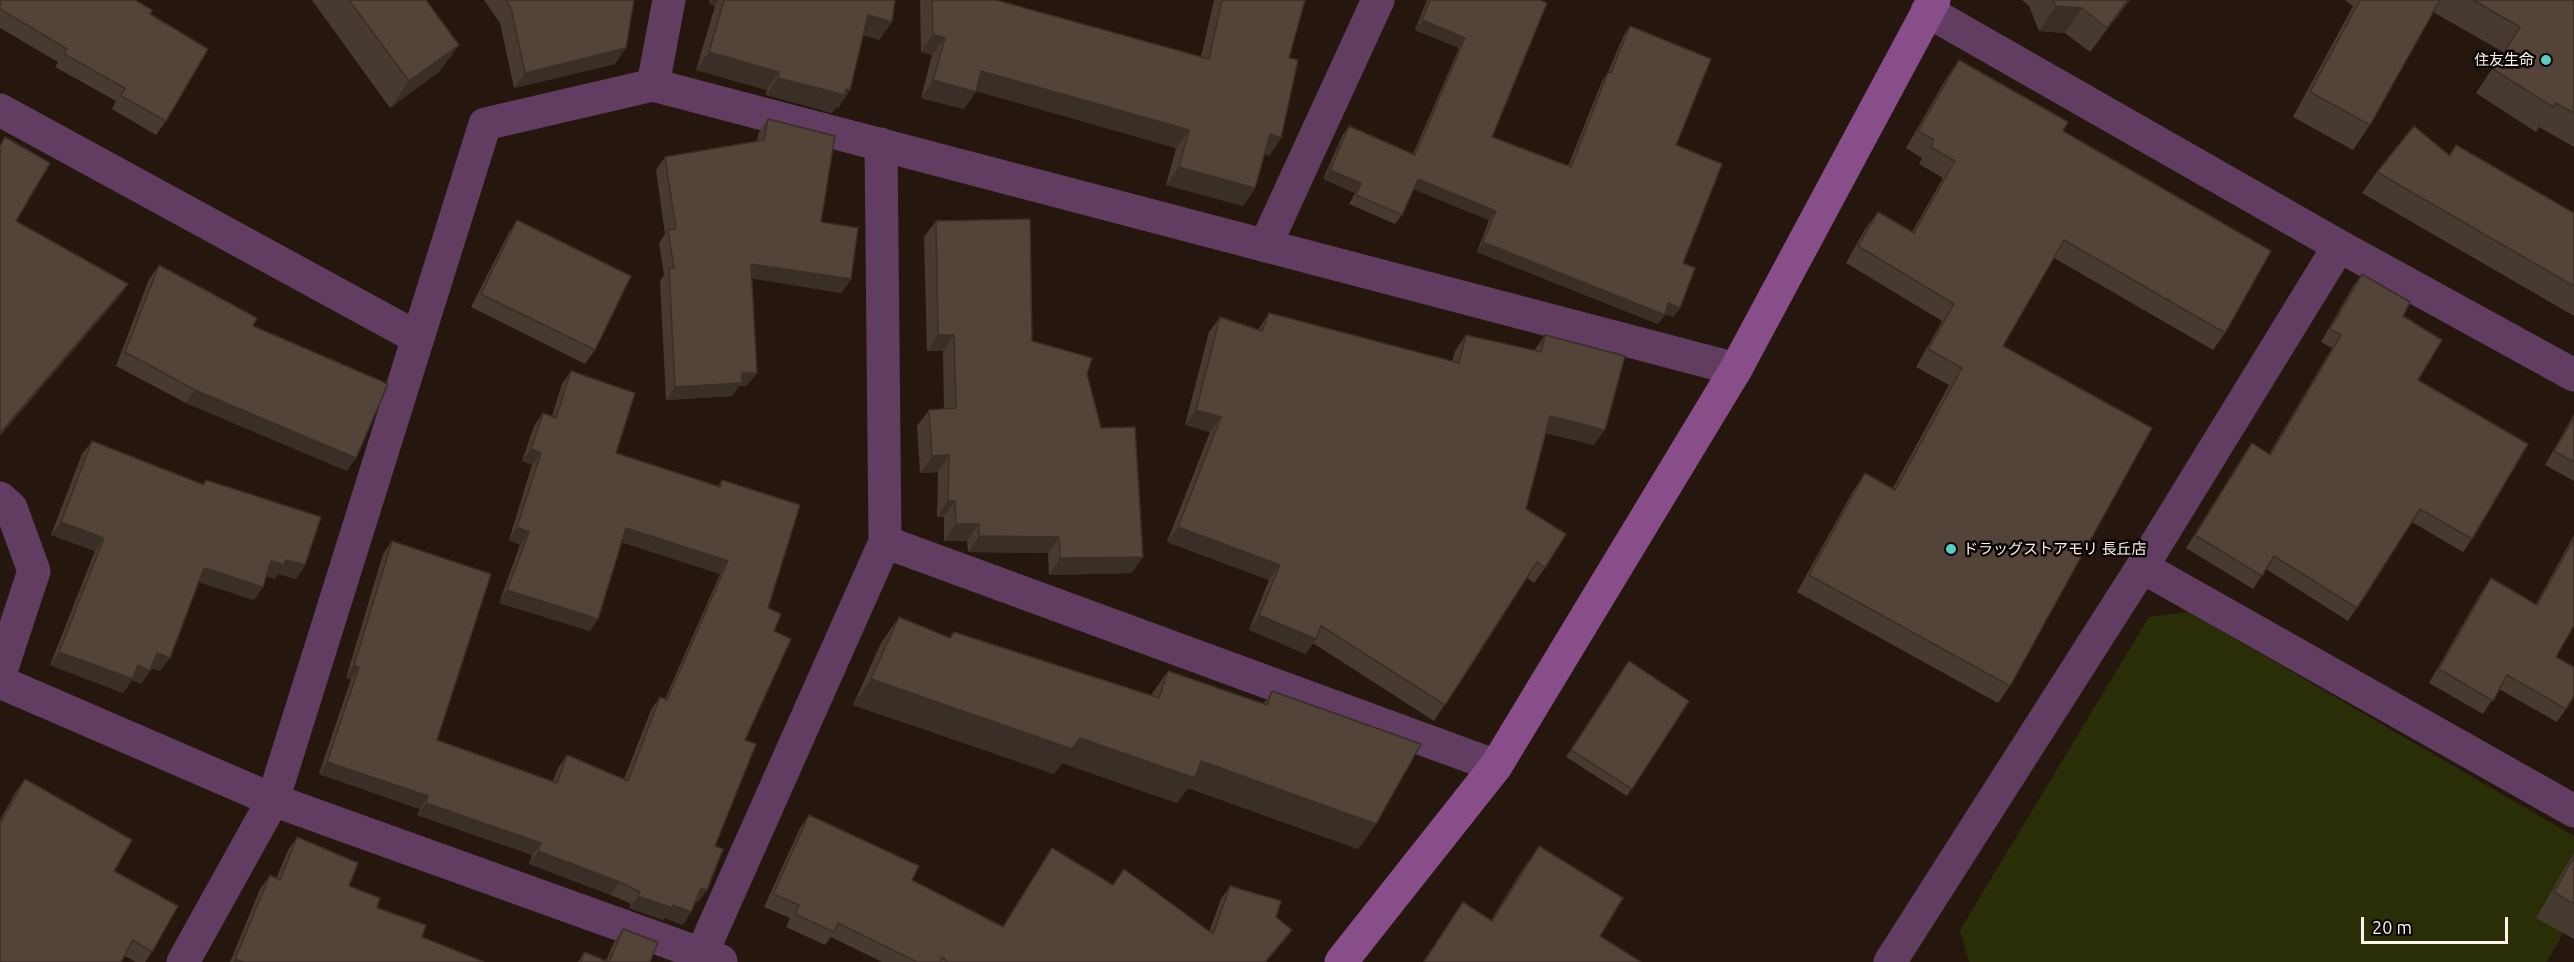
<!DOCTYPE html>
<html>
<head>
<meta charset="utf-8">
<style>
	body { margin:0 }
	#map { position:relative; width:2574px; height:962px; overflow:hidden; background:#25170d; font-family:Ubuntu,sans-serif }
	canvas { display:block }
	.scale { position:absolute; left:2361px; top:917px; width:147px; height:27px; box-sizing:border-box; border:3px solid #fcf2eb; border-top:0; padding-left:8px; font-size:18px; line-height:21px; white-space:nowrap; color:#fcf2eb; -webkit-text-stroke:4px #0a0503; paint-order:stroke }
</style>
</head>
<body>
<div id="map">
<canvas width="2574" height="962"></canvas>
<div class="scale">20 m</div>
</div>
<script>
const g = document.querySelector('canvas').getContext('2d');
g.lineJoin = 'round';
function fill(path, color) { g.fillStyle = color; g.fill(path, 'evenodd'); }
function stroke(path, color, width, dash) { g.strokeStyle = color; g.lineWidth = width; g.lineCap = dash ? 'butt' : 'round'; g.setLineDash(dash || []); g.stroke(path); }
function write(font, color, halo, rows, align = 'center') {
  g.font = font + ' Ubuntu,"Noto Sans JP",sans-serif'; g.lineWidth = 5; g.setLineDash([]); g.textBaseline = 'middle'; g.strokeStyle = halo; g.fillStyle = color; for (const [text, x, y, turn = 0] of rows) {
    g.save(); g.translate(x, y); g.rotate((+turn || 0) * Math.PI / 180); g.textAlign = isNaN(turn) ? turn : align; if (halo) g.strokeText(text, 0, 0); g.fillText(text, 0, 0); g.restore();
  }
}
const green = new Path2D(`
	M2189,612l385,224v78l-27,48h-578l-9,-32 189,-313z`);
const street = new Path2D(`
	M1927,11l412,235 235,129
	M653,85l16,-85
	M0,110l418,228
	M1265,246l113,-246
	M0,498l11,10 23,63 -34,103
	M885,542l611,224
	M2142,567l432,244
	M0,682l273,118 448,161
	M183,962l90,-162 212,-676 168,-39 1083,284
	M698,962l187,-420 -4,-398
	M1890,962l252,-395 197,-321`);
const secondary = new Path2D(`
	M1341,962l155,-196 240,-397 198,-369`);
const wall = new Path2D(`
	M0,0l150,14 16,107 -10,14 -44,-26 4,-8 -61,-34 3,-5 -58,-34z
	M312,0h114l14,71 -50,37z
	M484,0h150l-19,64 -101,24 -14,-65z
	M710,0h185l-16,40 -16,-5 -13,55 -12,18 -2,-1 -4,6 -66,-18 1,-5 -71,-20 19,-64 -6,-2z
	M920,0h76l205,57 13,-57h91l-16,58 -8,80 -12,18 -4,-2 -10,34 -12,18 -77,-21 10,-37 -200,-57 -12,18 -43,-11 11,-43 -11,-3z
	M1427,0h113l-48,137 76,29 34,-85 6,-9 16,-37 6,-9 46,119 7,118 -3,45 -7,9 -8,-3 -7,10 -181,-72 12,-32 -76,-31 -11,26 -7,9 -46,-20 6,-11 -32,-14 19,-43 7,-10 64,28 46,-106 -44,-18z
	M2022,0h108l-40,52 -25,-19 -26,-2 -10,-25z
	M2345,0h229v147l-35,-20 -3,5 -60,-39 27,-41 -70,-40 -63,113 -17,25 -60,-33 60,-111z
	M1959,60l104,71 162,202 -12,17 -159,-92 -51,88 7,340 -12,17 -201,-111 56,-101 12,-18 28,15 56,-103 -33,-18 26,-46 -96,-58 19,-34 13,-17 34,20 31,-54 -24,-14 3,-6 -16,-10 41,-71z
	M768,119l83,160 -10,14 -89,-15 -5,108h-8l-7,10 -66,4 -6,-119 4,-6 -5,-32 6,-9 -9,-64 9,-13 92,-16 2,-9z
	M2456,145l118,68v103l-212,-123 15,-21 72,-17z
	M517,220l78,130 -10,14 -114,-57 37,-73z
	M936,221l96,120 55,33 45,199 -83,2 -1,-22 -80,-1 -1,-11h-23v-24h-7l1,-45 -18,1 -3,-47 12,-16 15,-1 -1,-58h-16l-3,-114z
	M159,265l94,61 94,145 -161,-68 -70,-37 33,-87z
	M2362,274l41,42 15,64 54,159 -9,13 -51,-30 -64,99 -82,-52 -13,20 -67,-41 57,-92 9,-13 17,11 63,-106 -11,-6 32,-56z
	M1269,313l183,49 3,-11 11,-16 68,16 11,-16 49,110 -49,-12 -19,76 19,59 -11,15 -7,-5 -93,143 -121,-78 -7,11 -57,-24 20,-50 -102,-38 43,-110 -25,-7 24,-93 11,-15 38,13z
	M571,371l45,82 102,33 4,-6 46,128 6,23 -29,109 -30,106 -8,44 -9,12h-2l-13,23 -18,-7 -2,2 -34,-12 2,-4 -20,-9 -82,-31 3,-9 -115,-40 3,-6 -101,-35 32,-95 -5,-1 37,-124 9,-13 45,199 116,41 5,-13 9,-13 57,24 27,-69 9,-13 5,2 55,-125 -98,-32 -24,77 -8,12 -91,-28 21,-58 -11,-5 23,-75 -10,-4 12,-35 9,-13 9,3 10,-32z
	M2574,414v67l-29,-16z
	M92,441l111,43 3,-4 99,85 -9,14 -18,-5 -3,5 -9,-3 -12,24 -55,-18 -39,89 -9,-3 -10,16 -9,-4 -9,13 -73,-28 45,-114 -44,-16 31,-81z
	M2574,535v90l-18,32 10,52 -9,13 -58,-33 -16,25 -54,-31 53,-92 9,-13 45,26z
	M899,617l51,21 201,57 17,-24 95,33 9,-13 104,133 -18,25 -170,-61 -11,15 -115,-40 -8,11 -201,-69 28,-62z
	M1629,661l60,40 -62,95 -61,-39z
	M25,779l89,92 38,81 -7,10h-9l-11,-6 -125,6v-142l15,-27z
	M809,815l103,65 91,46 49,-78 61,37 96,47 12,-33 9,-13 46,31 16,13 -10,13 -16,19h-384l-51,-25 -6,8 -39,-18 4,-9 -26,-11 36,-79z
	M297,837l52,49 28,22 45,29 62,25h-254l30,-73 10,-14 6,4 12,-29z
	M1539,846l61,90 41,26h-218l40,-60 28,18 33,-53z
	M2574,854v85l-38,-21 30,-52z
	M623,929l27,33h-72l6,-10 22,9 8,-19z`);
const shadedWall = new Path2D(`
	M712,0h7l-4,6 -6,-2z
	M2128,0h2l-40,52 17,-24z
	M2056,6l26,2 -17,25 -26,-2z
	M868,15l24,7 -13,18 -23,-8z
	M1422,20l43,18 -6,10 -44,-18z
	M933,34l12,4 -13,17 -11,-3z
	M459,45l-19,26 -50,37 19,-27z
	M626,48l-11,16 -101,24 11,-15z
	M709,52l70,20 -12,18 -71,-20z
	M981,71l208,59 -13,18 -207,-59z
	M778,78l68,11 4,1 -12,18 -2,-1 -4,6 -66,-18z
	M933,80l43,12 -12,17 -43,-11z
	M1270,134l11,4 -12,18 -11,-5z
	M1179,167l76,21 -12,18 -77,-21z
	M1330,170l31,13 -6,10 -32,-14z
	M1418,179l78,32 -7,9 -78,-32z
	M1483,242l182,73 -7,9 -181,-72z
	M751,264l100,15 -10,14 -99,-16z
	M128,284l-8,12 -120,140v-3z
	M1668,303l12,5 -7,9 -12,-5z
	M938,335h16l-11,16h-16z
	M742,373h15l-10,13h-8l-7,10 -66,4 9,-13z
	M195,390l161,68 -9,13 -161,-68z
	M1196,410l25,7 -11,15 -25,-7z
	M1550,416l55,14 -11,15 -55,-14z
	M531,449l10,4 -9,12 -10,-4z
	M949,455l-11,17 -18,1 12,-17z
	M948,501h7l-11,16h-7z
	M61,522l43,16 -9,13 -44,-16z
	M956,524h23l-12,17h-23z
	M517,527l12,5 -9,13 -11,-5z
	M1178,527l102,38 -11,15 -102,-38z
	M626,528l102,33 -8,13 -103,-33z
	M979,536l80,1 -11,16 -80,-1z
	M1143,557l-11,16 -83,2 11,-17z
	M286,560l19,5 -9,14 -18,-5 -3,5 -14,-5 10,-13z
	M204,568l59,19 -9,13 -59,-19z
	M507,590l91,29 -8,12 -91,-28z
	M1259,615l57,24 -10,15 -57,-24z
	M59,652l79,13 12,6 -9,13 -9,-4 -9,13 -73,-28z
	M157,653l13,5 -10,13 -12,-5z
	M354,665l5,2 -8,12 -5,-1z
	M871,679l209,59 121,23 175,63 -18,25 -170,-61 -11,15 -115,-40 -8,11 -201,-69z
	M327,762l101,34 -8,13 -101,-35z
	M426,803l115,40 -9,12 -115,-40z
	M538,851l82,31 -9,13 -82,-31z
	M701,888l6,2 -9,12 -6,-2z
	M638,896l35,9 18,7 -8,13 -18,-7 -2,2 -34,-12z
	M1292,930l-10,13 -16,19h-1z
	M235,959l9,3h-11z`);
const building = new Path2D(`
	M0,0h135l17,10 -2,4 58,35 -42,72 -45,-25 4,-8 -61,-34 3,-5 -67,-40z
	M349,0h77l33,45 -50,36z
	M506,0h128l-8,48 -101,25 -14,-65z
	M724,0h171l-3,22 -24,-7 -18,75 -4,-1 -1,6 -67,-17 1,-6 -70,-20z
	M932,0h64l213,59 13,-59h83l-16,58 9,2 -17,78 -11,-4 -15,54 -76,-21 10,-37 -208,-59 -5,21 -43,-12 12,-42 -12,-4z
	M1430,0h110l7,3 -55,134 79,30 37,-95 3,1 19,-47 81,33 -35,86 46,19 -39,99 12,5 -15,40 -12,-5 -3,12 -182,-73 13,-31 -78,-32 -16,36 -46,-20 5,-12 -31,-13 19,-44 66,29 50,-117 -43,-18z
	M2053,0h75l-21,28 -25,-20 -26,-2z
	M2360,0h80l-70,125 -60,-33z
	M2473,0h101v113l-18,-10 -3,4 -60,-38 27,-42z
	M1959,60l109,62 -5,9 208,120 -46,82 -161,-93 -61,106 149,82 -142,258 -201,-111 56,-102 30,17 67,-122 -34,-19 26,-45 -96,-58 20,-34 36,21 41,-72 -24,-14 3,-7 -16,-9z
	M768,119l67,17 -14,86 37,6 -7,51 -100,-15 6,109h-15v10l-67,4 -6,-119h5l-6,-38 8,-1 -11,-72 99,-17z
	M2414,126l36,30 6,-11 118,68v73l-197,-114z
	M5,137l45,26 -34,58 112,63 -128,149v-287z
	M1030,219l2,122 60,17 -5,16 14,54 34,-1 8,130 -83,1 -1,-21 -80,-1v-12h-23l-1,-23h-7l1,-46 -17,1 -3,-46 27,-2 -2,-73h-16l-2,-114z
	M517,220l114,56 -36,74 -114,-56z
	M159,265l98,53 -4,8 135,58 -32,74 -161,-68 -70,-38z
	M2362,274l48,28 -7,14 39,24 -24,40 110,64 -56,95 -52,-30 -63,99 -83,-52 -12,20 -67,-41 57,-92 18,12 71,-120 -11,-6z
	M1269,313l190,50 7,-28 75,17 4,-17 80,21 -20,74 -55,-14 -24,93 40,25 -21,34 -8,-6 -92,143 -124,-79 -5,13 -57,-24 21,-50 -102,-38 43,-110 -25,-7 24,-93 42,14z
	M571,371l64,22 -19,60 104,34 2,-7 78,25 -32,103 13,6 -7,17 17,8 -46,101 11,4 -41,102 8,3 -16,41 -6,-2 -10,24 -18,-7 -1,3 -34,-12 2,-4 -20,-10 -82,-31 3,-8 -115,-40 2,-7 -101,-34 32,-95 -5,-2 38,-124 99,33 -54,166 120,43 10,-28 61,26 32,-84 7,3 61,-139 -102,-33 -28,91 -91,-29 22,-58 -12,-5 24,-74 -10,-4 12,-36 13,5z
	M2574,417v45l-20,-11z
	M92,441l112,44 2,-5 115,37 -16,48 -19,-5 -2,5 -13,-4 -8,26 -59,-19 -34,90 -13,-5 -7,18 -12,-6 -5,14 -74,-27 45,-114 -43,-16z
	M2574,539v86l-18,32 18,10v29l-8,13 -59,-34 -14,26 -54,-32 52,-91 46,27z
	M899,617l51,21 4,-6 205,66 9,-27 99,34 5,-14 149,53 -45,80 -175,-63 -6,17 -115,-40 -8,11 -201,-70z
	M1629,661l60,40 -57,88 -61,-39z
	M25,779l107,61 -18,31 64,35 -26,46 -19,-12 -12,22h-121v-140h1z
	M809,815l110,51 -7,14 91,47 49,-79 61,37 11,-16 89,65 17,-48 51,15 -5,16 16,13 -27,32h-317l-6,-5 -2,5h-23l-79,-39 -4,9 -39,-18 4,-9 -26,-11z
	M297,837l61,26 -9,23 31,12 -3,10 49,17 -4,12 62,25h-240l-9,-3 35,-84 10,5z
	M1539,846l84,52 -23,38 41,26h-217l39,-60 29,19z
	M2574,857v47l-20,-12z
	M623,929l35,13 -8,20h-69l3,-10 25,10z`);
const markers = [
	[2546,60,6,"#56cec3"],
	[1951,549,6,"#56cec3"]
];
const poiNames = [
	["住友生命",2534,60],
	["ドラッグストアモリ 長丘店",1963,549,"left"]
];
fill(green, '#292e06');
stroke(street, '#603d61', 33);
stroke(secondary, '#874e89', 33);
fill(wall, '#473a30');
fill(shadedWall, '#3a2f27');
fill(building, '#534338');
stroke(building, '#3a2f27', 1.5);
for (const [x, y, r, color] of markers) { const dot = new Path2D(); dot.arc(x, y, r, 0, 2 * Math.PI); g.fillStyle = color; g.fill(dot); stroke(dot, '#0a0503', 2); }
write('15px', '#fcf2eb', '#0a0503', poiNames, 'right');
</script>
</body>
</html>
